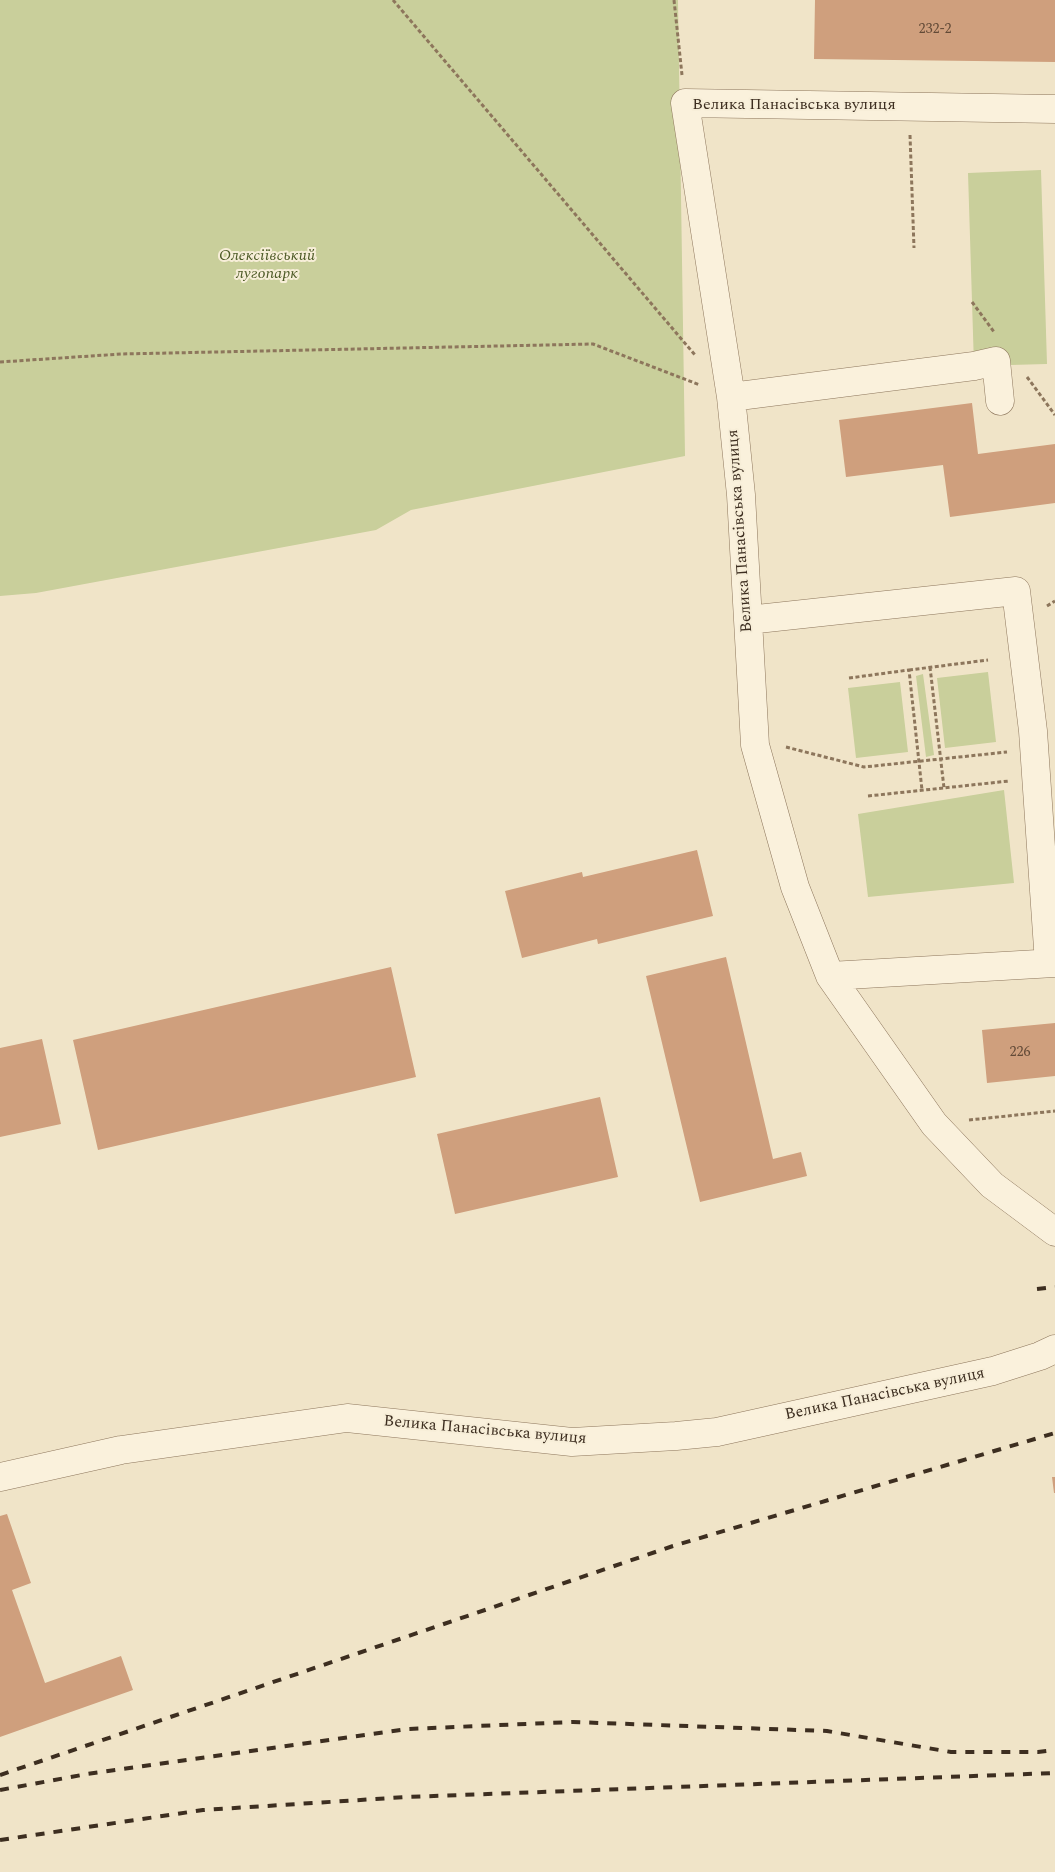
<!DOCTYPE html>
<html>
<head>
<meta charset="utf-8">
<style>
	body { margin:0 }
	canvas { display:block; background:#f0e4c8 }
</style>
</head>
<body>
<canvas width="1055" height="1872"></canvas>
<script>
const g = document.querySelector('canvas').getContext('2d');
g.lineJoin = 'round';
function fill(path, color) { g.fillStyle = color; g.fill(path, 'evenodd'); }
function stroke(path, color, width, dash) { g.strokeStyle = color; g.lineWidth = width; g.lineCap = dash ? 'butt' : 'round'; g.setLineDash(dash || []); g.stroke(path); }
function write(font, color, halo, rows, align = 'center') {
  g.font = font + ' Spectral,serif'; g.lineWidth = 4; g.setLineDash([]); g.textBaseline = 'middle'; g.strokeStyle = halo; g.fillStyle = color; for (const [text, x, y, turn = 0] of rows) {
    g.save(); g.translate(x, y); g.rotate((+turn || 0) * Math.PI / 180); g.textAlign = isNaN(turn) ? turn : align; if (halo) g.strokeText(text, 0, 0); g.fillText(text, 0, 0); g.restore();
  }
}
const green = new Path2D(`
	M0,0h678l7,456 -274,54 -35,20 -340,63 -36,3z
	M1041,170l6,194 -73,2 -6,-193z
	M988,672l8,70 -51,6 -8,-70z
	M923,674l11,81 -8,2 -10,-81z
	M900,682l8,70 -52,6 -8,-70z
	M1004,790l10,93 -146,14 -10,-83z`);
const building = new Path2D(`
	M815,0h240v62l-241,-3z
	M972,403l6,51 77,-10v59l-105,14 -7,-52 -97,12 -7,-57z
	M697,850l16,66 -115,28 -1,-5 -75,19 -17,-67 77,-19 1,5z
	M726,957l47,202 28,-7 6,24 -107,26 -54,-226z
	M391,967l25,110 -318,73 -25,-110z
	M1055,1023v53l-68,7 -5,-53z
	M42,1039l19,85 -61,13v-89z
	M600,1097l18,80 -163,37 -18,-80z
	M1052,1477h3v16h-1z
	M7,1514l24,69 -19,7 33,93 76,-27 12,34 -133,47v-221z`);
const path = new Path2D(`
	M393,0l302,355
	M674,0l8,75
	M910,135l4,113
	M972,302l22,30
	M0,362l121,-8 472,-10 107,41
	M1027,377l28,38
	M1047,606l8,-5
	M930,667l14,121
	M909,670l79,-10
	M849,678l60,-8 13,120
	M786,747l78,20 143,-15
	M868,796l141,-15
	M969,1120l86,-9`);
const minor = new Path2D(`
	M1055,109l-370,-6 46,294 10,98 14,250 40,142 35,89 104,148 58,61 63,47
	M731,397l243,-31 22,-5 4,40
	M748,620l268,-29 17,140 16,232
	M830,976l225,-13
	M0,1477l121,-27 226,-32 225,24 104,-6 41,-4 276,-61 47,-15 15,-7`);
const rail = new Path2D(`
	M1037,1289l18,-2
	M0,1775l673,-229 382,-113
	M0,1790l87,-16 320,-45 166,-7 254,9 124,21h87l17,-2
	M0,1840l203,-30 204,-13 648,-24`);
const numberNames = [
	["232-2",935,30],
	["226",1020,1053]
];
const streetNames = [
	["Велика Панасівська вулиця",794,106],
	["Велика Панасівська вулиця",741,531,-94],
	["Велика Панасівська вулиця",885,1395,-12],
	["Велика Панасівська вулиця",485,1431,5]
];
const parkNames = [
	["Олексіївський",267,257],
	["лугопарк",267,275]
];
fill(green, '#c9cf9b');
fill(building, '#cf9f7d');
stroke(minor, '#8d765c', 29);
stroke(path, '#8d765c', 3, [4, 2.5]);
stroke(minor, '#faf1dc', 28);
stroke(rail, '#3d2e20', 4, [9, 9]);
write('14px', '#624a37', null, numberNames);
write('16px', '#3d2e20', '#f7eed8', streetNames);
write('italic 16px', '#4d5a26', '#f7eed8', parkNames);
</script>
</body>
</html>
